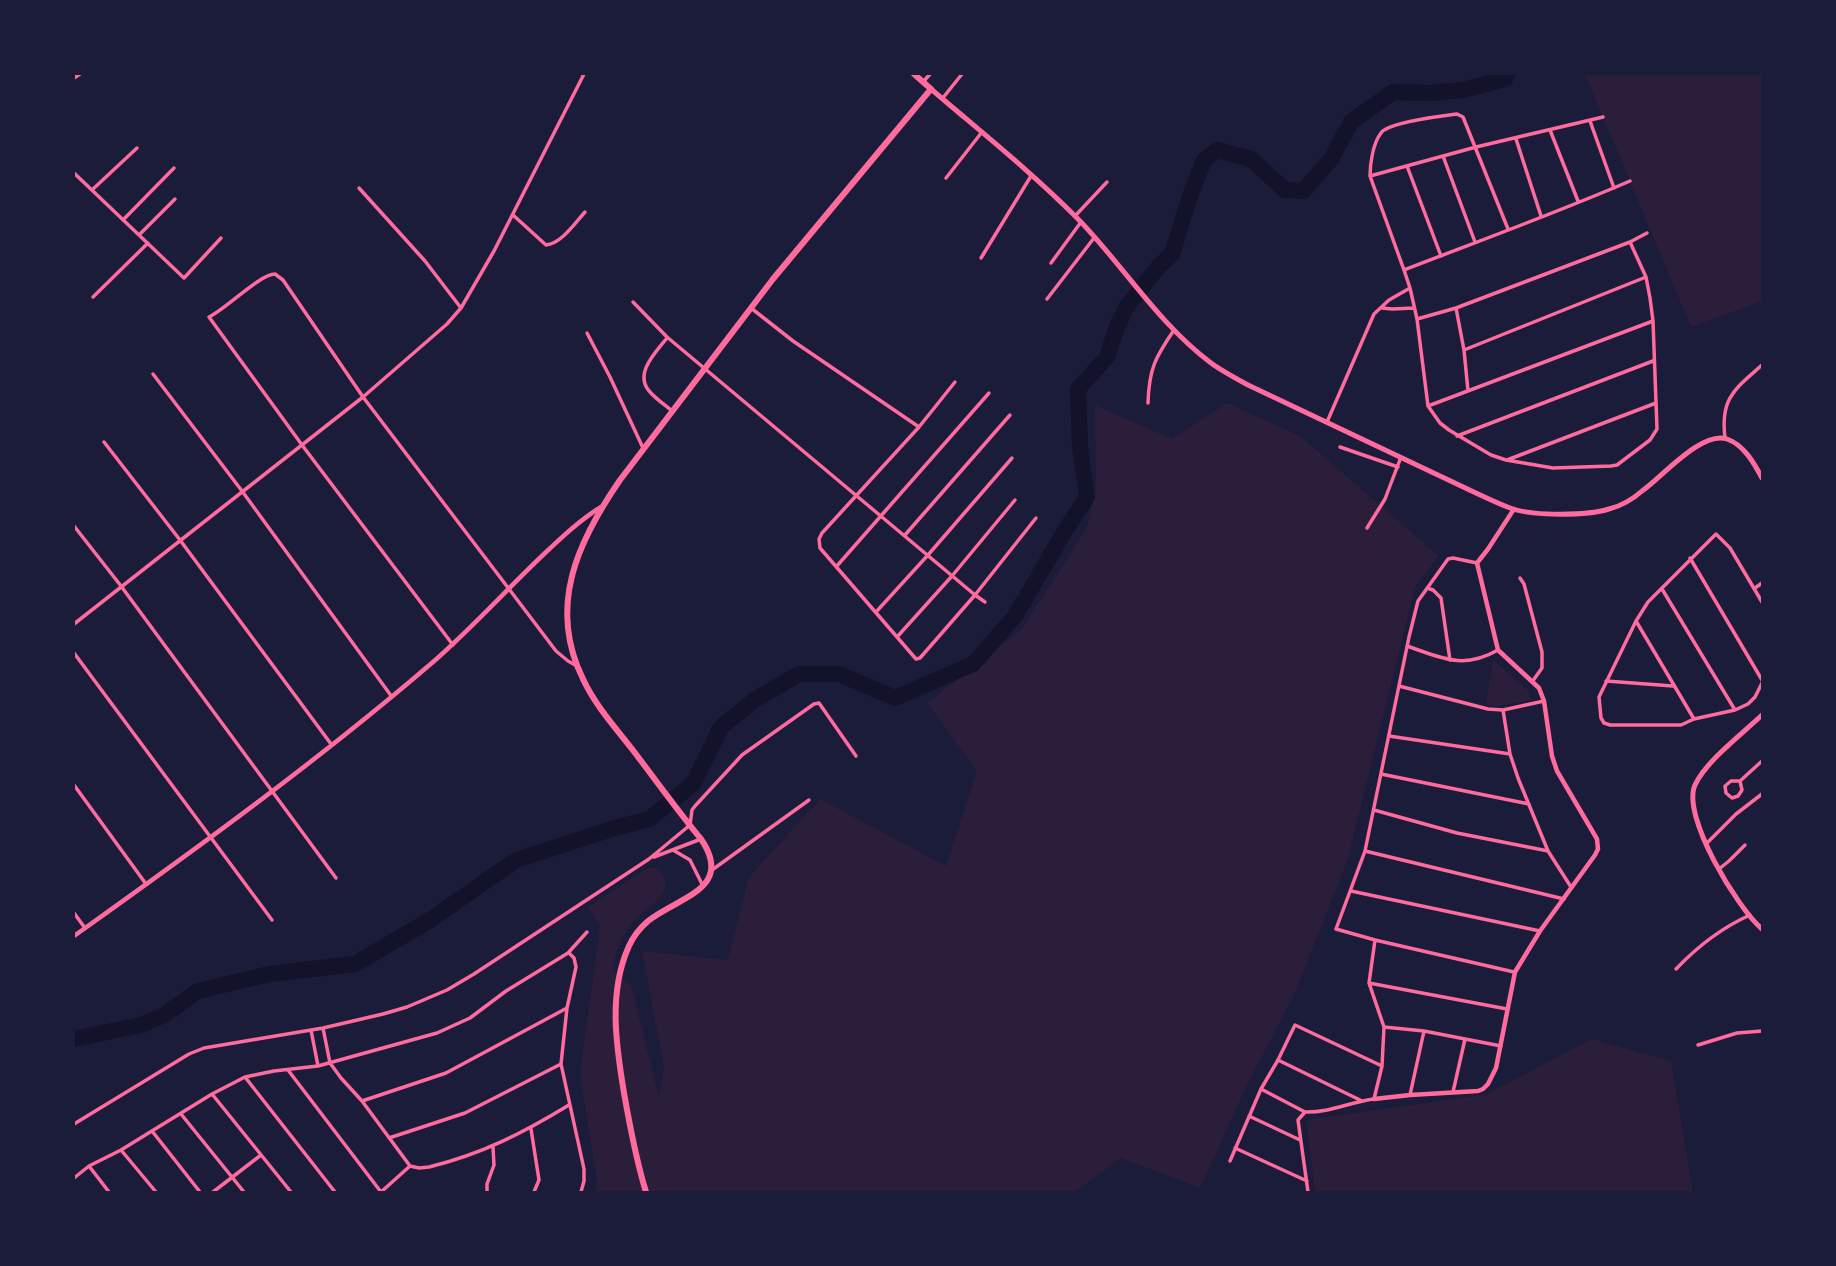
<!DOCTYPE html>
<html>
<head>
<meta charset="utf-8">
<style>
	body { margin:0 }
	#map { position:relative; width:1836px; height:1266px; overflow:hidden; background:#1b1b3a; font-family:Jost,sans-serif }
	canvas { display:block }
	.frame { position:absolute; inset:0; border:75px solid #1b1b3a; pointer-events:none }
</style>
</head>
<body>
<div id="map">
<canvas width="1836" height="1266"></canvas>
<div class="frame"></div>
</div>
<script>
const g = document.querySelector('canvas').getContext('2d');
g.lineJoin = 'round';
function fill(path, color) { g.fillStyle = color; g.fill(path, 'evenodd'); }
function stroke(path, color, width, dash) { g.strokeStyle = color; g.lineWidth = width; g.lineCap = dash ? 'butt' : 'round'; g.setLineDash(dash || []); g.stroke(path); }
const green = new Path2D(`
	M1585,74h177v227l-71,26z
	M1227,403l73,33 139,120 -24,31 -67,272 -55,138 -45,86 -48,105 -79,-30 -46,34h-480l2,-10 -17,-109 20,-147 -12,-19 58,-38 7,-2c7,4 15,13 12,22 -3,11 -18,19 -26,27 -16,15 -23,32 -26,53l18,16 28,112 5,-28 -22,-118 86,9 21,-83 71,-78 126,67 31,-95 -50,-68 94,-73 66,-102 9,-40 -1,-83 77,34z
	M1493,660l34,29 5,11 -35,6 -11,-1z
	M1592,1039l79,22 22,131h-378l-9,-72 181,-26z`);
const river = new Path2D(`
	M74,1039l67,-14 23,-10 34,-24 71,-17 86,-10 75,-44 86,-60 99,-32 34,-9 44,-35 28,-57 35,-28 43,-25h40l56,24 78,-34 42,-48 51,-87 21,-32 -7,-50 -2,-58 29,-32 9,-28 11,-23 32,-40 13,-12 18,-58 14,-36 13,-10 34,9 34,31 18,1 28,-32 20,-37 42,-30 37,1 33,-3 42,-11 2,-5`);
const minor = new Path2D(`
	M74,78l6,-4
	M923,82l7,-8
	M942,99l20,-25
	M1590,121l24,67
	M1550,130l28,71
	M1516,139l25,77
	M1443,156l32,86
	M1407,166l34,90
	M74,173l110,105 37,-40
	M1370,176l106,-29 127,-30
	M946,178l36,-46
	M359,188l66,73 36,47
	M92,190l45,-42
	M513,215l33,30c15,-1 29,-22 39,-33
	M1075,216l32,-34
	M123,220l51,-52
	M1508,229l-45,-112 -6,-3c-14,2 -69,8 -76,19 -8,10 -11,31 -11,43l34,94c75,-29 152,-57 226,-89
	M140,234l35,-35
	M981,258l50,-82
	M1051,263l30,-41
	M1404,270l6,18 7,31 11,87 12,17 9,7 42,25 15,5 47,8 58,-2 6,-1 33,-25 7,-11 -4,-108 -3,-23 -4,-21 -16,-35 17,-9
	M93,297l55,-54
	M1047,299l47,-61
	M633,302l34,35 308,258 10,7
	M751,308l42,33 126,86
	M1382,308l10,1 22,-1
	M1456,308l8,42 4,41
	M1417,319l39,-11 174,-66
	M587,333l23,44 33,71
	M667,338c-11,14 -34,36 -17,54 6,7 15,13 22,19
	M1464,350l182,-73
	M153,374l89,117 150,206
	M955,382l-36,45 -97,106 -3,6 1,9 96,111 4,-1 55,-63 61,-77
	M1148,403c1,-34 7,-45 26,-73
	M1428,406l225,-85
	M1327,422l47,-108 15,-14 21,-12
	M1457,436l196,-75
	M1725,438c-5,-40 10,-49 37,-73
	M104,442l76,98 151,204
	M1340,447l58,20
	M1507,460l149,-57
	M74,526l47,60 215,292
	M1367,528l18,-29 16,-42
	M905,535l105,-120
	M1690,558l72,122
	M1477,563l-24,-5 -5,1 -30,42 -9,36 -44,214 -29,78 39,11 139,32
	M836,567l153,-174
	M1520,578l4,6 18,68v16l-10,14
	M1427,588l6,2 8,8 9,62
	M1755,588l7,-5
	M1662,589l73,121
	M1762,602l-32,-54 -14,-14 -68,68 -12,19 -37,76 2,21 3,5 6,2h71l13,-6 41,-9 13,-6 7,-7 7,-14
	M876,612l52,-57 84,-97
	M1636,621l58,98
	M74,624l289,-227 84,-73 14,-16 33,-57 90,-177
	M897,637l55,-61 63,-76
	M453,645l-151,-200 -93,-128c17,-8 51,-43 66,-43l8,6 80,117 146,192 47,62 12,10 9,5
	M1407,646c35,12 56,24 91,4
	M74,653l198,267
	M1606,681l67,5
	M1399,686l89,23 15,1 41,-9
	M1503,710l7,44 8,24 30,73 23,36
	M1389,736l121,18
	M1381,774l148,30
	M1740,781l2,9 -4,6 -6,2 -6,-5 -1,-7 6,-5h9l22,-20
	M74,785l72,99
	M1374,810l83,23 91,18
	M1707,843l29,-29 26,-20
	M673,850l17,10 12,24
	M1365,851l199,48
	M654,857l47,-18
	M1719,869l10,-8 16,-16
	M712,870l97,-70
	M1351,891l189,40
	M74,913l11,15
	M569,953l5,5 2,9 -9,41 -6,56 23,105v12l-3,11
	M1676,969c22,-23 45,-41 74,-54
	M1369,983l138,26
	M1384,1027l40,4 77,15
	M323,1028l7,35 11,15 21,23 48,65
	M311,1030l7,36
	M1698,1045l39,-12 25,-2
	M1278,1060l84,41
	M288,1070l93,122
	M245,1077l90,115
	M1261,1089l44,23
	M1453,1092l12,-53
	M212,1094l79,98
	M1410,1095l14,-64
	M362,1101l84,-28 121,-65
	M181,1114l63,78
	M1249,1116l51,24
	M74,1124l115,-70 15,-6 119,-20 60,-14 24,-7 40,-17 27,-16 175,-115 41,-34 2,-15 3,-4 47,-51 72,-51 5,-1 37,53
	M531,1129l8,51 -5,12
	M152,1131l48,61
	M389,1138l76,-25 96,-49
	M1235,1148l72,33
	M121,1150l35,42
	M1230,1161l31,-72 17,-29 17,-35 87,41
	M89,1166l20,26
	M410,1166l9,2 10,-1c53,-13 94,-34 140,-62
	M74,1178l15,-12 32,-16 91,-56 33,-17 29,-6 44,-5 119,-33 33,-15 36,-27 62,-38 19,-21
	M213,1192l48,-37
	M381,1192l29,-26
	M487,1192v-8l7,-19 -1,-18
	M1308,1192l-10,-72 7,-8c24,1 45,-10 69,-13l8,-33 2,-39 -15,-44 6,-43`);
const tertiary = new Path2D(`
	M74,936c122,-87 245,-176 359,-274 39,-34 73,-72 111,-108 18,-17 36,-34 57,-47
	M1374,1099l36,-4 68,-4 5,-2 5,-5 8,-16 19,-96 25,-41 55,-76 3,-6 -1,-10 -40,-68 -5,-15 -8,-55 -5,-13 -41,-38 -21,-87 11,-14 26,-40`);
const secondary = new Path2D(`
	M931,89c50,43 103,85 149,132 44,46 79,103 131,142 11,8 24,15 37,22l230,109c11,5 23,11 35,15 22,7 74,7 96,0 12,-3 24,-10 33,-18 19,-13 60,-61 85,-52 17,6 27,24 35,39
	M1762,715c-20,19 -56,46 -67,70 -14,31 43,124 67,144`);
const primary = new Path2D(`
	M646,1192c-10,-32 -16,-65 -22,-99 -8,-48 -16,-101 5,-147 4,-9 11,-18 19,-25 30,-24 87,-32 53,-82 -24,-29 -46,-60 -69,-90 -17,-22 -37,-44 -49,-70 -36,-73 -5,-138 37,-199l153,-201 158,-190 -17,-15`);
fill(green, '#2a1e3b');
stroke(river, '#12122b', 16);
stroke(minor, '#ff6b9d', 3.5);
stroke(tertiary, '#ff6b9d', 4.5);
stroke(secondary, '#ff6b9d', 5);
stroke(primary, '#ff6b9d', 6);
</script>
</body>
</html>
